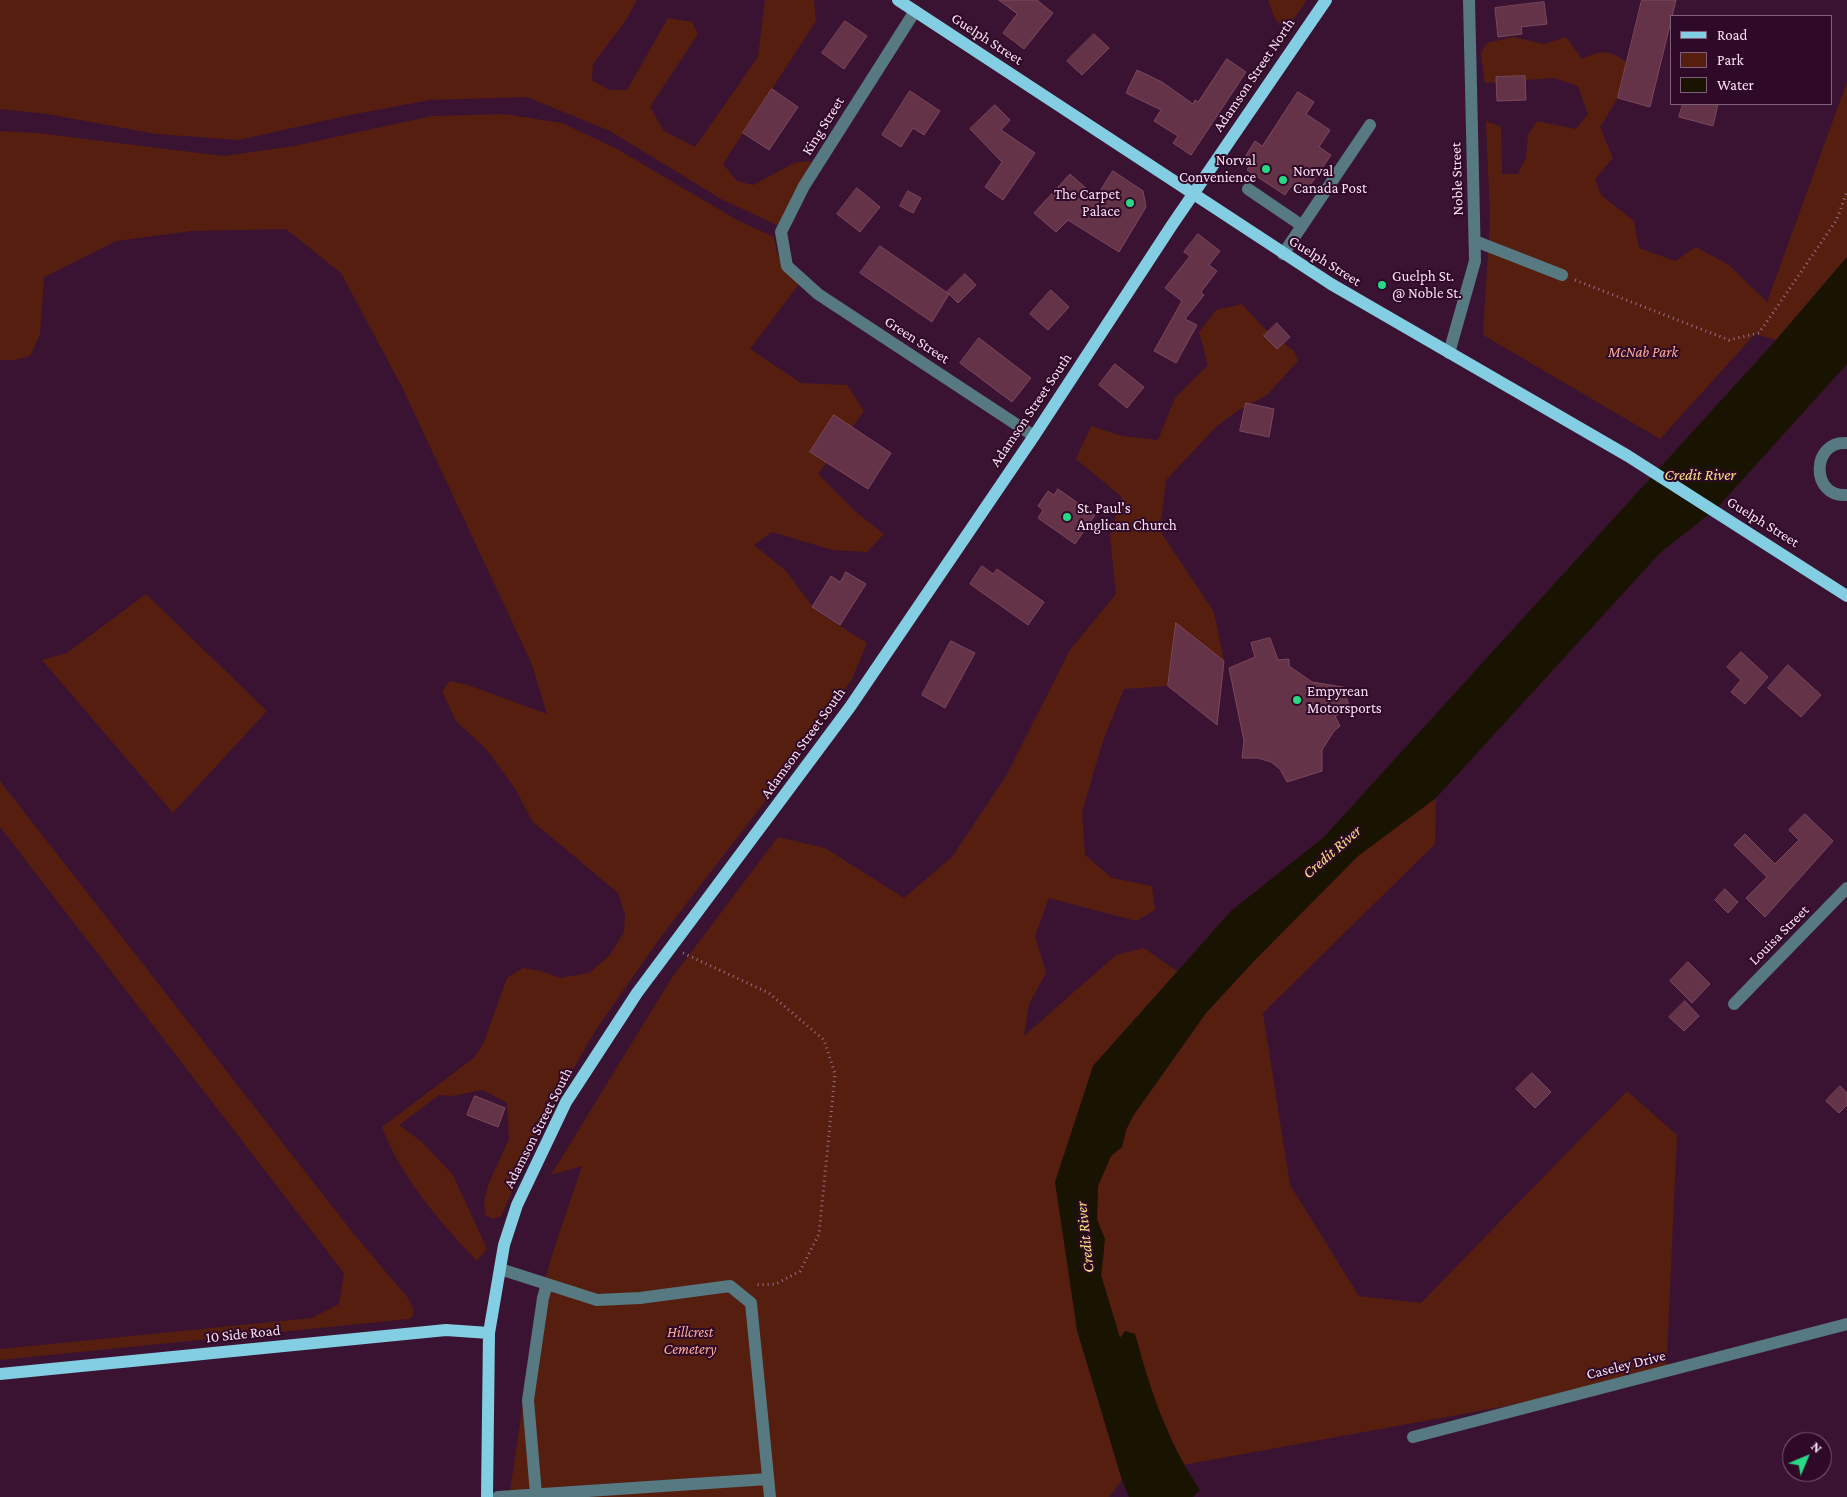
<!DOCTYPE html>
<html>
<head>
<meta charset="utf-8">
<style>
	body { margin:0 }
	#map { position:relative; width:1847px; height:1497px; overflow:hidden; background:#3a1332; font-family:"Crimson Pro",serif }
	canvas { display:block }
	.legend { position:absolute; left:1670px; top:15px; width:162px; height:90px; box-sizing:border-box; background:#2f0928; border:1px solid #805f79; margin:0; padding:6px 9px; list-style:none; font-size:15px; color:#fae0f2 }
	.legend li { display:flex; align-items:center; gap:10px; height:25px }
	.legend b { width:25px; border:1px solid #805f79 }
	.north { position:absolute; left:1782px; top:1432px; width:50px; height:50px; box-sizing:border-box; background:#2f0928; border:1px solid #805f79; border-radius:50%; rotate:45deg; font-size:14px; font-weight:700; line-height:20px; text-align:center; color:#fae0f2 }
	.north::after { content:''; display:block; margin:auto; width:18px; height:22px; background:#27d885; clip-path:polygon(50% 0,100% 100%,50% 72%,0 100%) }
</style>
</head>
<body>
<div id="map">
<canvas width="1847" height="1497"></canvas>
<ul class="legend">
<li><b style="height:6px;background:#83cee2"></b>Road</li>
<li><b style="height:14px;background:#551e0f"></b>Park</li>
<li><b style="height:14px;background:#191401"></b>Water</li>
</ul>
<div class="north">N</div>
</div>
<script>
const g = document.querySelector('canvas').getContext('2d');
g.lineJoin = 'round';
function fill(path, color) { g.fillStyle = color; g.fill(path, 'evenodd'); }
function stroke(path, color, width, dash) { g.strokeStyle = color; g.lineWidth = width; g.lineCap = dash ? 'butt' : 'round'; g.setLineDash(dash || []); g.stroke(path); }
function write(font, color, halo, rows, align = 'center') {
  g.font = font + ' "Crimson Pro",serif'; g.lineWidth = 4; g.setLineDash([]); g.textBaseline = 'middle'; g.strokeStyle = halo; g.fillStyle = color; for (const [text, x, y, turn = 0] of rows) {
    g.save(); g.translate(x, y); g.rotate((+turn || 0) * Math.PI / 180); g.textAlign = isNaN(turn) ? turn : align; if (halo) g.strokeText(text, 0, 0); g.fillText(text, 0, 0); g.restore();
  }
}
const green = new Path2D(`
	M0,0h637l-11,20 -33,44 -1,16 17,10h18l41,-72 24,4 6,12 -48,73 14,24 31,16 63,-90 7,-57h49l2,21 -93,143 14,17 16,4 41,-22 15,-2 8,8 -38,57 -58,-27 -111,-68 -83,-34 -97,3 -80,15 -111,25 -83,-6 -109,-20 -47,-5z
	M1268,0h39l-21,30 -11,-11z
	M1513,37l31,7 22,-7 16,22c20,-9 27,-10 45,4l-9,35 -18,29 13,31 -18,21 6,16 33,26 5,27 36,13 21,-14 33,18 38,37 80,-220v175l-71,83 -21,-6 -95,105 -177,-104 7,-116 -4,-98 15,6 1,47h16l8,-16 2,-23 9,-14 39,8 12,-15 -10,-28 -24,-8 -69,5 -4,-30 6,-10z
	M504,114l58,9 55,26 120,71 37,17 3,16 22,31 -49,65 51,34 46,2 17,26 -46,63 38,38 28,22 -17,18 -35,-2 -60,-18 -18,13 32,26 29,39 52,33 -15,36 -82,116 -110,143 -65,93 -49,86 -45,99 -8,3 -8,-4 -1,-14 4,-16 21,-46 -2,-36 -24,-13 -31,6 -13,-1 -40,30 23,17 31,33 34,74 -10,12c-37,-39 -76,-83 -95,-134l93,-70 9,-15 23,-64 16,-10 18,3 19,7 29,-5 21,-18 14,-23 1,-18 -7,-21 -86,-72 -16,-31 -29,-40 -31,-29 -14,-30 8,-10 18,4 79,29 -16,-52 -129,-275 -61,-114 -55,-44 -94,2 -76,10 -72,36 -4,58 -10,21 -15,4h-15v-229l37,2 187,23 70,-10 138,-30z
	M1242,304l23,25 29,22 4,10 -31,34 -30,16 -21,16 -50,53 -6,51 54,81 10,49 -48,-37 -8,62 -44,3 -21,52 -21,71 3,43 27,23 40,8 3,24 -19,11 -87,-23 -14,38 11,37 -17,31 -5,32 92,-81 28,-7 34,24 -85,94 -16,264 45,150 -13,17h-600l29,-194 16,-54 28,-83 -31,9 120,-196 107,-142 47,11 79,50 48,-41 54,-81 64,-126 46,-56 -6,-58 12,-39 -46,-38 15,-33 31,10 36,4 17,-42 33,-33 -9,-33 17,-22z
	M146,594l121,117 -94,102 -131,-153 25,-7z
	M0,781l353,452 55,65 6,12 -1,5 -4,4 -409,41v-11l312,-31 27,-14 5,-31 -344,-446z
	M1436,798l-1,46 -172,169 27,172 69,111 62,7 206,-212 50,44 -11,242 -483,88 -31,-68 -17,-63 -15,4 -19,-63 3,-23 -7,-33 1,-33 13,-30 11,-9 4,-17 7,-14 73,-103 48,-52 104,-105z`);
const water = new Path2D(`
	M1847,257v107l-130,144 -57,45 -224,245 -78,58 -104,105 -48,52 -73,103 -7,14 -4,17 -11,9 -13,30 -1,33 8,20 -4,36 19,63 5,-7 10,3c16,57 31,105 65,156l-7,7h-64l-7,-17 -45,-150 -22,-148 38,-116 138,-155 93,-74 452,-497z`);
const building = new Path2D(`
	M999,0h38l16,13 -29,36 -21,-16 14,-19z
	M1642,0h34l-26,107 -32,-9z
	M1544,2l3,22 -26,3 1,7 -24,3 -3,-29z
	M845,21l22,15 -23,33 -22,-16z
	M1094,34l15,14 -27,27 -15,-14z
	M1227,59l19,13 -55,83 -18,-12 5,-7 -24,-15 7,-11 -35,-17 11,-23 25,12 31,22 2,-4 3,2z
	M1525,76l1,24 -29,1 -1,-24z
	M772,89l26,18 -29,43 -26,-17z
	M910,91l30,20 -16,24 -11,-7 -12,19 -19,-12z
	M1298,92l16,10 -8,12 24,16 -11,17 12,8 -27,39 -13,-8 -6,9 -38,-25 5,-8 -7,-5 10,-16 7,5z
	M1683,104h35l-5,22 -34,-9z
	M995,105l15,15 -9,10 34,23 -32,47 -18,-13 17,-25 -32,-33z
	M1113,171l30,20 3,16 -27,45 -51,-32 -12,12 -22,-19 36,-39 26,23z
	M857,188l23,19 -20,25 -23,-18z
	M908,191l13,7 -8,15 -13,-7z
	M1198,234l22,17 -11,14 8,6 -16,21 3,3 -19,24 12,6 -21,38 -22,-12 28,-50 -17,-13 25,-32 -6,-4z
	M880,246l69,48 -17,28 -72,-49z
	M965,274l11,11 -18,18 -11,-11z
	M1051,290l18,17 -21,23 -18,-16z
	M1277,323l13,14 -13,12 -13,-13z
	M979,338l52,40 -19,24 -52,-39z
	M1115,364l29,23 -17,21 -28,-23z
	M1246,403l28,6 -5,28 -29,-6z
	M834,415l57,38 -23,36 -58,-37z
	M1058,489l37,26 -20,29 -37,-26 5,-8 -5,-4 10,-15 6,4z
	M982,566l11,8 4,-5 47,33 -16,23 -58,-41z
	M846,572l20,12 -26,41 -28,-18 19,-31 9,6z
	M1176,623l48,38 -7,64 -49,-39z
	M1270,638l8,22 11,-1v7l23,16 31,5 7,22 -15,7 5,10 -6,5 -12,19v21l-35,11 -7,-13 -9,-7 -13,-4h-16l2,-17 -15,-73 26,-11 -4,-14z
	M951,641l24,12 -30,55 -23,-13z
	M1741,652l27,25 -23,27 -14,-12 10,-12 -14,-13z
	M1788,665l33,30 -20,22 -33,-29z
	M1805,814l28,27 -68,76 -19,-19 21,-21 -33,-32 11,-11 30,30 24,-24 -10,-10z
	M1725,889l13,13 -10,11 -13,-13z
	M1688,962l22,22 -18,19 -22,-22z
	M1685,1001l14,15 -15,15 -15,-14z
	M1532,1073l19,19 -16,16 -19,-19z
	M1840,1086l7,7v12l-8,8 -13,-12z
	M475,1096l30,12 -7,19 -31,-12z`);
const path = new Path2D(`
	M1575,280l154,60 30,-7 77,-112 11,-29
	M683,953l86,40 55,47 11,34 -16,160 -19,37 -24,13 -22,1`);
const minor = new Path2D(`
	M915,11l-111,175 -23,46 6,34 31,28 216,142
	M1248,189l53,36
	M1475,241l87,34
	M1283,254l87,-129
	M1449,353l26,-92 -6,-261
	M1847,443c-36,-3 -37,55 0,52
	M1734,1004l113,-116
	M500,1269l97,31 43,-2 90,-12 21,17 19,194
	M1413,1437l434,-113
	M536,1494l-8,-94 15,-102 4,-14
	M498,1497l270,-18`);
const major = new Path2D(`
	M898,0l433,284 297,172 219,140
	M0,1374l446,-44 43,3
	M487,1497l2,-164 15,-88 13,-40 49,-103 71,-109 213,-286 184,-271 138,-211 154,-225`);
const markers = [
	[1266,169,5,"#27d885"],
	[1283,180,5,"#27d885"],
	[1130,203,5,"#27d885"],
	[1382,285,5,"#27d885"],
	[1067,517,5,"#27d885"],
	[1297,700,5,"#27d885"]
];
const streetNames = [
	["Guelph Street",987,39,33],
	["Adamson Street North",1254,75,-56],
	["King Street",823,126,-58],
	["Noble Street",1457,179,-92],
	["Guelph Street",1325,261,32],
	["Green Street",917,340,33],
	["Adamson Street South",1031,410,-56],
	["Guelph Street",1763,522,32],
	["Adamson Street South",803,743,-54],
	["Louisa Street",1779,935,-45],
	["Adamson Street South",538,1128,-63],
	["10 Side Road",243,1334,-6],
	["Caseley Drive",1626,1365,-14]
];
const poiNames = [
	["Norval",1256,160,"right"],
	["Convenience",1256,177,"right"],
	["Norval",1293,171],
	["Canada Post",1293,188],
	["The Carpet",1120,194,"right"],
	["Palace",1120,211,"right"],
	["Guelph St.",1392,276],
	["@ Noble St.",1392,293],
	["St. Paul's",1077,508],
	["Anglican Church",1077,525],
	["Empyrean",1307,691],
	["Motorsports",1307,708]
];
const parkNames = [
	["McNab Park",1643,352],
	["Hillcrest",690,1332],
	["Cemetery",690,1349]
];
const waterNames = [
	["Credit River",1700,475],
	["Credit River",1332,852,-41],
	["Credit River",1085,1237,-96]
];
fill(green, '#551e0f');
fill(water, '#191401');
fill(building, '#653347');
stroke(building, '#7c485c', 1);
stroke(path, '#94738c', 3, [1, 4]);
stroke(minor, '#567982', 12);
stroke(major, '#83cee2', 12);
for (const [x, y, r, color] of markers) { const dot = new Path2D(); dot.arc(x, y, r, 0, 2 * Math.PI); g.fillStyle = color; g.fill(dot); stroke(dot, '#2f0928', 2); }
write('15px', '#fae0f2', '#2f0928', streetNames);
write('15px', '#fae0f2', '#2f0928', poiNames, 'left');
write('italic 15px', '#feae98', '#2f0928', parkNames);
write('italic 16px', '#f9e17d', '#2f0928', waterNames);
</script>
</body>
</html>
